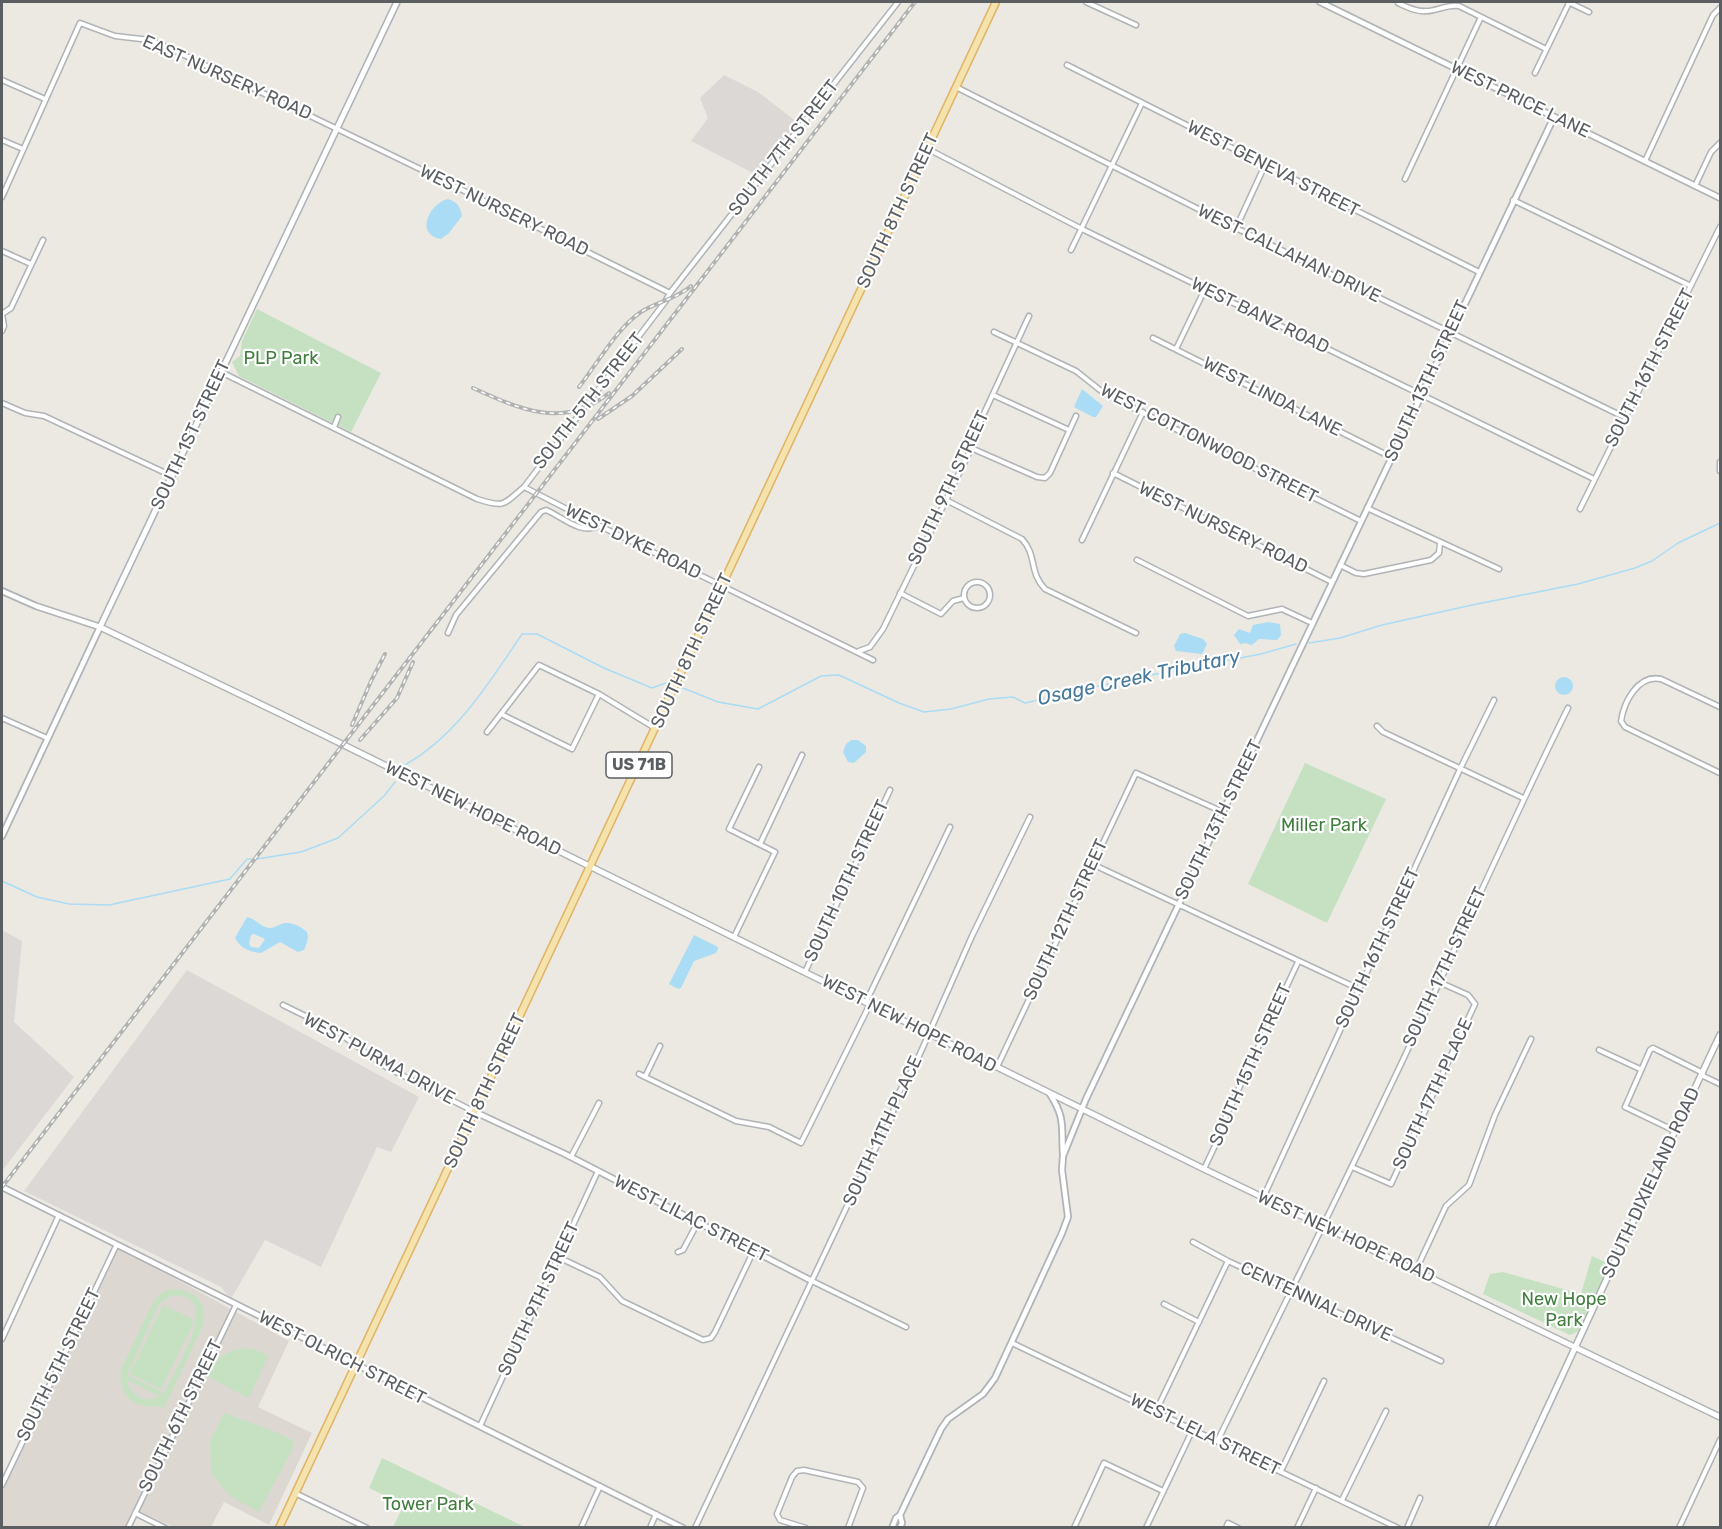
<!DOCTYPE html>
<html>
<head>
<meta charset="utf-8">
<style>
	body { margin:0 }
	#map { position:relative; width:1722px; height:1529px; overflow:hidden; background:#ece9e3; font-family:Rubik,sans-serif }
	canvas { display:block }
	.frame { position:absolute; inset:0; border:3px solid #5b5f62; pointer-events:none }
</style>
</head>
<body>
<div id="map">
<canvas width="1722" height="1529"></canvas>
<div class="frame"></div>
</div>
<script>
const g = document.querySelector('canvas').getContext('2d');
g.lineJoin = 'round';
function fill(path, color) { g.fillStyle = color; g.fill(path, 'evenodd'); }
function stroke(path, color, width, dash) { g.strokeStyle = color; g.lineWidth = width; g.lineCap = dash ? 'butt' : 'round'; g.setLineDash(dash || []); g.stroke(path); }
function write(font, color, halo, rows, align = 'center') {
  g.font = font + ' Rubik,sans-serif'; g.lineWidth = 4.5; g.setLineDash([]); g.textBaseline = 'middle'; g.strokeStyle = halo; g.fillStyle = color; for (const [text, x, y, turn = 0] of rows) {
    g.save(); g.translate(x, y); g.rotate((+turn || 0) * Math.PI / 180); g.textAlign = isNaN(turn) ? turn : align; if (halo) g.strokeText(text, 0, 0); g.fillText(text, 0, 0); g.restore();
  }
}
const industrial = new Path2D(`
	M724,75l34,17 39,30 -40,53 -66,-34 17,-23 -8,-20z
	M2,930l20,11 -8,81 60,55 -72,94z
	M187,970l232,127 -28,55 -14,-5 -56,120 -56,-27 -34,59 -10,-12 -197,-96z`);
const education = new Path2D(`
	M116,1246l173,95 -31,66 54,26 -43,92 -45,-23 -13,25h-38l-34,-16 -9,16 -128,1v-36z`);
const green = new Path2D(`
	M257,309l124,64 -30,59 -112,-56 -7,-14 8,-6 2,-15z
	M1305,763l81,36 -59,124 -79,-39z
	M1592,1256l15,7 1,5 -31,64 -7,3 -87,-41 7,-20 13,-2 78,22z
	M170,1289c23,-1 39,13 33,37l-39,82c-8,-3 -16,0 -24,-3 -16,-5 -21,-21 -19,-36l32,-67 8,-9zM172,1296c53,-4 4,72 -5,92l-7,8 1,-5 -32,-15 -2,4v-4l30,-68 4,-6zM127,1381l1,-1 31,16c-14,8 -28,0 -32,-15z
	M163,1305l32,15 -34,69 -31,-15z
	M245,1348l12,2 11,6 -18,40 -4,1 -39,-21c9,-18 18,-25 38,-28z
	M224,1413l47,17 22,10 1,6 -35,66 -29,-16 -19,-23 -1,-32z
	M382,1458l143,69h-132l11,-22 -35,-17z`);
const water = new Path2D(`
	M448,199c10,3 12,8 14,17l-13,17 -8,6c-27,-5 -11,-36 7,-40z
	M1082,389l21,17 -7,11h-3l-19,-10z
	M1268,622l12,2 1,11 -4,5 -18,-1 -7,6 -7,-2 -5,1 -6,-9 5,-6 11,4 3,-8z
	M1185,633l18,6 4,5 -5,10 -26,-3 -2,-5 6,-12z
	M1555 686a9 9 0 1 1 18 0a9 9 0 1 1-18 0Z
	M851,740h7l8,6v6l-12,11 -6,-1 -5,-10 3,-8z
	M247,917c9,2 14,11 23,11 3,0 6,-2 9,-3 10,-5 20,0 28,7 2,7 0,11 -3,18l-6,2 -18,-10 -19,11c-11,-1 -21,-5 -26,-15zM254,934l11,5 -6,9 -8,-1 -2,-4 2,-8z
	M694,935l24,12v2l-2,4 -22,8 -13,27 -3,1 -9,-5z`);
const stream = new Path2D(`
	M1309,643l31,-5 42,-13 90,-20 106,-21 57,-16 17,-7 26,-18 42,-20
	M678,686l40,16 40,7 63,-33 18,-1 60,28 25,9 27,-3 38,-10 24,-2 12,6 105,-24 131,-25 35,-10
	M403,766c53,-29 86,-83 119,-132h15l67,34 48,20 14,-5 7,2
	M257,859l44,-7 37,-14 46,-42 11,-14
	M2,881l35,16 32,7 40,1 121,-26 17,-20h5`);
const minor = new Path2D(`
	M1086,2l50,23
	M1398,2v1c9,4 18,9 28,8 12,0 20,-7 33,-5l87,43
	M1568,2l21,10
	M1067,65l412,207
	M1535,73l34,-70
	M2,80l43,19
	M956,87l280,141 388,189
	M2,140l21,9
	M928,149l154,80 512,250
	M1645,161l68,-146 7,-7
	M1405,179l76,-162
	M1695,186l16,-34 9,-9
	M2,197l78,-174 35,13 35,4 34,15 234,113 252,125
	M1513,200l178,86
	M1236,228l29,-63
	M1071,250l71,-147
	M2,251l29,13
	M2,331l2,-5 -2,-12 9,-6 32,-68
	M994,332l82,39 29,23 256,127
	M1153,338l238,119
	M1176,349l29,-60
	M221,372l256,127c28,9 26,6 47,-12l141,-185 5,-9 228,-291
	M993,395l76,35
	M2,403l23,10 19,3 128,60
	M334,427l4,-10
	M971,448l66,29 8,1 5,-5 26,-57
	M1720,462v9
	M1113,473l219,109
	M524,487l76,39 273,134
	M946,500l76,39c15,16 7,34 23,50l91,44
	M1367,508l132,61
	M1580,509l140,-282
	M1082,540l61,-128
	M1137,560l111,56 34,-7 30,14
	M1340,565l16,8 8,1 67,-14 8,-7 1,-10
	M964 595a13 13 0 1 1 26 0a13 13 0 1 1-26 0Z
	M900,593l41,21 12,-13 11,-3
	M448,633l8,-18 85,-103 5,-2c17,7 34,25 53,16
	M859,651l11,-4 13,-18 86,-176 5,-18 55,-119
	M1720,707l-59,-28c-23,-5 -37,23 -40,42l4,6 95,46
	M501,714l71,35 27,-55
	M2,718l45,20
	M1377,726l6,6 140,66
	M487,732l52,-67 60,29 56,34
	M760,844l42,-89
	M1092,864l267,125
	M734,937l41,-85 -46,-23 30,-62
	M805,972l85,-182
	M866,1002l84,-175
	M283,1005l53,26 50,36 89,45
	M1599,1050l41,19
	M997,1067l139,-294 87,39
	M639,1074l97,47 33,6 32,16 69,-139
	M1701,1075l19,9
	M645,1077l15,-31
	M1675,1131l-50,-24 25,-57 3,-2 50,25
	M571,1157l28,-54
	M1352,1167l39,17 84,-180 -7,-9 -29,-13
	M1204,1169l17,-36 5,-17 72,-154
	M1263,1198l198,-431 33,-67
	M1193,1242l35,19 213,100
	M678,1252l5,-2 15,-28
	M558,1257l42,20 22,24 81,39 8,-2 4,-6 39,-82
	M1416,1270l30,-64 23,-21 26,-70 36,-76
	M812,1281l94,46
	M1164,1304l35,18
	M2,1339l57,-124
	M1012,1343l386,185
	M1156,1411l72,-150
	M480,1426l118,-255
	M1218,1440c74,-152 150,-303 221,-457 42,-92 84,-184 129,-275
	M1281,1471l43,-90
	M2,1485l114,-239
	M295,1493l72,35
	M1342,1500l44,-89
	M135,1513l30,15
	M128,1528l108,-223
	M581,1528l19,-42
	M650,1528l6,-14
	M695,1528l171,-362 25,-47 7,-25 17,-29 57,-129 58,-119
	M806,1528l-26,-8 -3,-6 15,-37 5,-6 7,-1 54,12 5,6 -15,40
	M1074,1528l30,-65 59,28
	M1146,1528l47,-99
	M1226,1528l2,-5 10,5
	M1297,1528l19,-40
	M1407,1528l13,-30
	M1679,1528l41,-88`);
const tertiary = new Path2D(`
	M1320,2l400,196
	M2,591l34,15 64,21 -98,209
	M1050,1094c16,25 11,33 13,60
	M475,1112l90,42 247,127
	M2,1187l681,341
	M892,1528l4,-10 4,-3 41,-86 7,-10 35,-25 12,-16 67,-145 6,-16 -6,-47 1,-14 23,-57 468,-982
	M900,1528l2,-5 -2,-8`);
const secondary = new Path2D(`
	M397,2l-297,625 181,87 923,455 516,248
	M1491,1528c78,-164 151,-329 229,-493`);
const primary = new Path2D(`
	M279,1528l717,-1526`);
const rail = new Path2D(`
	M579,387c18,-23 38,-59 62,-75 16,-10 35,-13 50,-26
	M473,388c46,21 91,42 136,5
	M598,419l34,-23 50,-47
	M352,725l19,-44 14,-27
	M360,740l37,-42 16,-36
	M2,1187l913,-1185`);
const shields = [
	[639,765,66]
];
const shieldNames = [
	["US 71B",639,765]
];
const streetNames = [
	["EAST NURSERY ROAD",227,78,24],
	["WEST PRICE LANE",1520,100,26],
	["SOUTH 7TH STREET",784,148,-52],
	["WEST GENEVA STREET",1273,169,27],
	["WEST NURSERY ROAD",504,211,26],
	["SOUTH 8TH STREET",898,211,-65],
	["WEST CALLAHAN DRIVE",1289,254,26],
	["WEST BANZ ROAD",1260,316,26],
	["SOUTH 16TH STREET",1650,368,-63],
	["SOUTH 13TH STREET",1427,381,-65],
	["WEST LINDA LANE",1272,397,27],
	["SOUTH 5TH STREET",589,401,-52],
	["SOUTH 1ST STREET",191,435,-65],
	["WEST COTTONWOOD STREET",1209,444,27],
	["SOUTH 9TH STREET",949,488,-65],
	["WEST NURSERY ROAD",1223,528,26],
	["WEST DYKE ROAD",633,542,26],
	["SOUTH 8TH STREET",692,651,-65],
	["WEST NEW HOPE ROAD",473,809,26],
	["SOUTH 13TH STREET",1219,820,-64],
	["SOUTH 10TH STREET",847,881,-65],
	["SOUTH 12TH STREET",1066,920,-65],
	["SOUTH 16TH STREET",1378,948,-65],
	["SOUTH 17TH STREET",1445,967,-65],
	["WEST NEW HOPE ROAD",909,1024,27],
	["WEST PURMA DRIVE",379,1059,29],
	["SOUTH 15TH STREET",1251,1065,-66],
	["SOUTH 8TH STREET",485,1091,-65],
	["SOUTH 17TH PLACE",1433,1094,-65],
	["SOUTH 11TH PLACE",883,1131,-65],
	["SOUTH DIXIELAND ROAD",1651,1183,-65],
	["WEST LILAC STREET",691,1219,27],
	["WEST NEW HOPE ROAD",1346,1237,25],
	["SOUTH 9TH STREET",539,1299,-65],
	["CENTENNIAL DRIVE",1316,1302,25],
	["WEST OLRICH STREET",342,1358,27],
	["SOUTH 5TH STREET",59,1365,-64],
	["SOUTH 6TH STREET",181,1416,-64],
	["WEST LELA STREET",1205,1435,26]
];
const parkNames = [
	["PLP Park",281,359],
	["Miller Park",1324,826],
	["New Hope",1564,1300],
	["Park",1564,1321],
	["Tower Park",428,1505]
];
const waterNames = [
	["Osage Creek Tributary",1139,678,-12]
];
fill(industrial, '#dbd8d5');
fill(education, '#dcd8d1');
fill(green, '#c5e1c2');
fill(water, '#aadcf5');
stroke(stream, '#aadcf5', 1.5);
stroke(minor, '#b0b4b7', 7);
stroke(tertiary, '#b0b4b7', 8);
stroke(secondary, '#afb3b6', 8);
stroke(primary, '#e1b367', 9);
stroke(minor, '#fff', 4);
stroke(tertiary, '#fff', 4.5);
stroke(secondary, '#fff', 5);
stroke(primary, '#f5e3ae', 6);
stroke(rail, '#b1b2b2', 4);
stroke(rail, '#fff', 1.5, [4.5]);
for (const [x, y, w] of shields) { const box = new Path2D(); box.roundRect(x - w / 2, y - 13, w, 26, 4.5); g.fillStyle = '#fff'; g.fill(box); stroke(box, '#5b5f62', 1.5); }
write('bold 16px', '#5b5f62', null, shieldNames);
write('18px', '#5b5f62', '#fff', streetNames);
write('18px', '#417e3e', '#fff', parkNames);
write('italic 20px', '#47799c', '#fff', waterNames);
</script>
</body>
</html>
